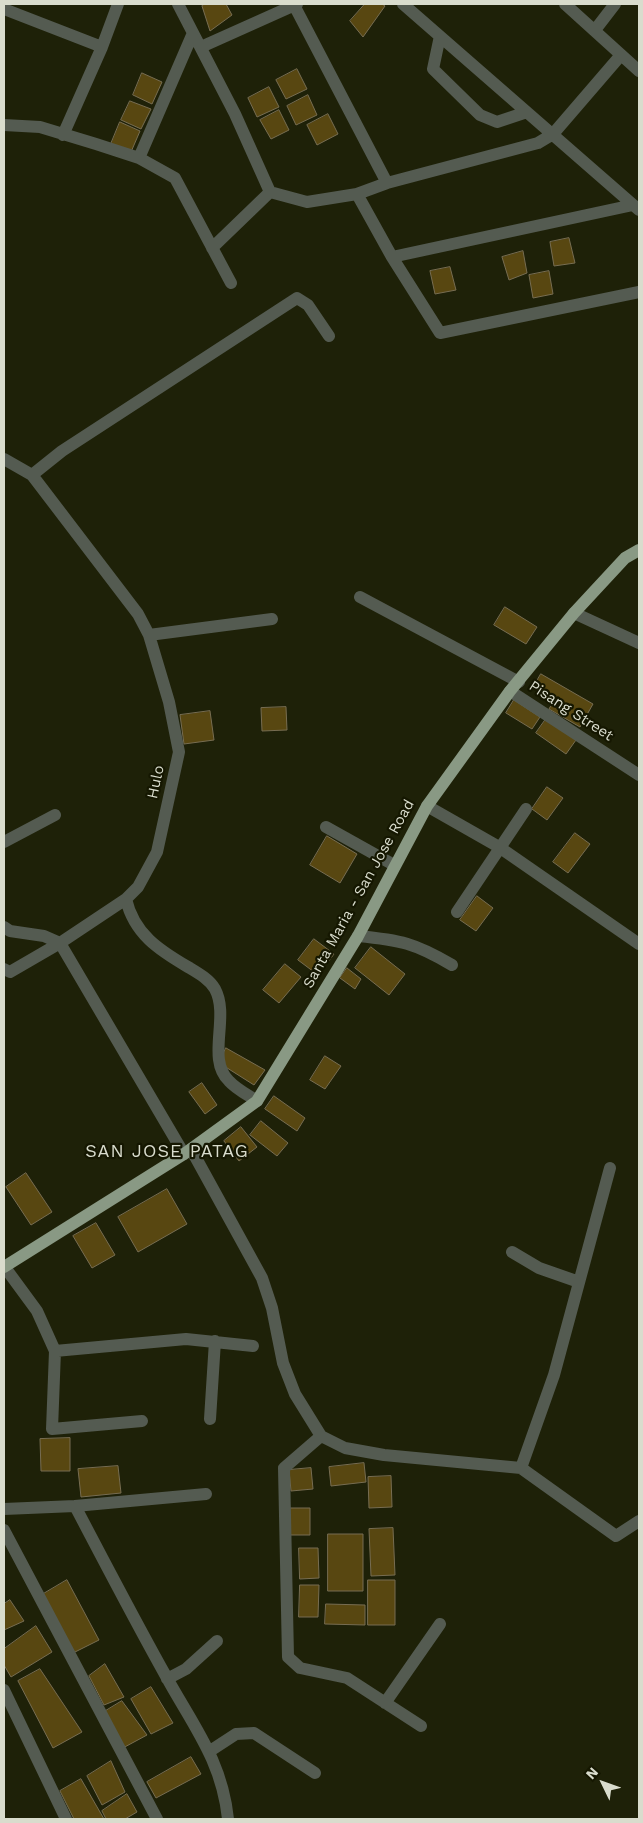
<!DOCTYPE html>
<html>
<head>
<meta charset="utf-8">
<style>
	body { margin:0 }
	#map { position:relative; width:643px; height:1823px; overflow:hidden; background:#1e2108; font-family:"Work Sans",sans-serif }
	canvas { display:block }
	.frame { position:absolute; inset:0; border:5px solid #d9dccd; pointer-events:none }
	.north { position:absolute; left:578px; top:1758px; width:50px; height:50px; -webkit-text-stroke:4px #151701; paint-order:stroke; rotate:312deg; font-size:14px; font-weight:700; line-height:20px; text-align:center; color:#d9dccd }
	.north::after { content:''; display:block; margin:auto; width:18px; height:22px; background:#d9dccd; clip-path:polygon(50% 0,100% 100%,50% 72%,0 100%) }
</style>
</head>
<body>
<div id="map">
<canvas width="643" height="1823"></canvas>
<div class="frame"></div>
<div class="north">N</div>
</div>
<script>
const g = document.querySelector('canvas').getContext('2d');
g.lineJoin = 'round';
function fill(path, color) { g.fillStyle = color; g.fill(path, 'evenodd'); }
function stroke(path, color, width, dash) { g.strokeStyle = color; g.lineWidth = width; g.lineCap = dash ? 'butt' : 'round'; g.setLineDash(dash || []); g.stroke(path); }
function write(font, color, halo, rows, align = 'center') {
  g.font = font + ' "Work Sans",sans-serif'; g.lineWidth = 4.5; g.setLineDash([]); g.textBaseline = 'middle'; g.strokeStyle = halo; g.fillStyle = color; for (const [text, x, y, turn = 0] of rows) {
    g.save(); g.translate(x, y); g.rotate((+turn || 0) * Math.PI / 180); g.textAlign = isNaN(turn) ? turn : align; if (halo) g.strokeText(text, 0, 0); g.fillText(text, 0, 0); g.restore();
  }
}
const building = new Path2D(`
	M205,4h21l6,11 -22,16 -8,-25z
	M365,4h17l3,2 -22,31 -13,-16z
	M297,69l10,20 -21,10 -10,-19z
	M142,73l20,9 -10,22 -19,-9z
	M269,87l10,20 -22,10 -9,-19z
	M308,95l9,20 -21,10 -9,-19z
	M130,101l21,8 -10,20 -20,-9z
	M279,110l10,20 -18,9 -11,-19z
	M328,114l10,20 -21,11 -10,-20z
	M120,122l20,9 -9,21 -20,-8z
	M569,238l6,25 -21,3 -4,-24z
	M523,251l4,22 -18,7 -7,-23z
	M450,267l6,23 -21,4 -5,-23z
	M549,271l4,23 -20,4 -4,-23z
	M505,607l32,20 -11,17 -32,-19z
	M541,674l52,30 -13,23 -31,-18 5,-9 -21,-12z
	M514,700l26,17 -8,12 -26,-16z
	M286,707l1,23 -25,1 -1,-23z
	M210,711l4,29 -30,4 -4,-29z
	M546,719l30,21 -10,14 -30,-21z
	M547,787l16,11 -16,22 -15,-11z
	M575,833l15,11 -22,29 -15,-11z
	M327,836l30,18 -17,29 -30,-18z
	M477,896l16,12 -17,23 -16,-11z
	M314,939l20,15 -16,21 -20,-15z
	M371,947l34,27 -16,21 -34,-27z
	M285,964l16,13 -22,26 -16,-13z
	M347,968l14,11 -6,10 -15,-11z
	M226,1048l39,22 -11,15 -30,-19 -2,-9z
	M325,1056l16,10 -16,23 -15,-9z
	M202,1083l15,22 -12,9 -16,-22z
	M274,1096l31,22 -8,13 -32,-22z
	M261,1121l27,22 -11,13 -27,-21z
	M241,1127l16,20 -18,14 -15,-20z
	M26,1173l26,39 -21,13 -25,-38z
	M167,1189l20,35 -49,28 -20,-35z
	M96,1223l19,32 -23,13 -19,-32z
	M70,1438v33h-29l-1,-32z
	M364,1463l2,19 -35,4 -2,-19z
	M118,1466l3,27 -40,4 -3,-28z
	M311,1468l2,21 -22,2 -2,-21z
	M391,1476l1,31 -23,1 -1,-31z
	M289,1508h21v27h-21z
	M393,1528l2,47 -24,1 -2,-47z
	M328,1534h35v57h-35z
	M299,1548h19l1,30 -19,1z
	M67,1580l32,60 -26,13 -33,-57z
	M368,1580h27v45h-27z
	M300,1585h19l-1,32h-19z
	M10,1600l14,21 -20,9v-26z
	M326,1604l39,1v20l-40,-1z
	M36,1626l16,26 -41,25 -7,-12v-16z
	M105,1664l19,33 -20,8 -15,-29z
	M40,1669l42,63 -29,16 -35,-67z
	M151,1687l22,36 -22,11 -20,-35z
	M122,1701l25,34 -26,14 -17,-37z
	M191,1757l10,17 -45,24 -9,-16z
	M111,1761l14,31 -23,13 -15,-29z
	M81,1779l23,40h-30l-14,-28z
	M127,1794l10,18 -12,7h-19l-4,-8z`);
const minor = new Path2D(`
	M178,4l57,110 35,78
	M403,4l236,206
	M565,4l74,67
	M294,5l93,178
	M4,9l98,38
	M595,30l20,-26
	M440,36l-7,33 47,46 17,7 30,-10
	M201,47l96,-43
	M4,125l36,2 56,17 43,14 36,20 56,105
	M63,135l39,-88 16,-43
	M139,158l54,-125
	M357,194l35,63 48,76 199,-41
	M212,248l58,-56 37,10 50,-8 30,-11 151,-40 15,-9 68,-79
	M392,257l241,-52
	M4,459l28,16 106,139 11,21 20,67 10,50 -22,100 -19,35 -12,12c8,35 33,51 62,68 10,6 21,12 27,22 15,28 -9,70 14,92 7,8 19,14 28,20
	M32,475l30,-24 235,-153 11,7 21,31
	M360,597l159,85
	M574,613l65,30
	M149,635l123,-16
	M510,691l129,84
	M427,806l72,41 140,97
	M326,827l68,38
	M4,842l51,-27
	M457,912l69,-103
	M4,927l6,4 34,5 16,7 66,-44
	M358,936c42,4 57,7 94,29
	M4,969l6,3 50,-29 124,211
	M191,1149l71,129 10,30 11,55 12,31 26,42 24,12 39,7 137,13 33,-93 56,-207
	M512,1252l27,16 40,14
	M4,1266l33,45 18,40 -3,78 90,-8
	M55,1351l131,-12 67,7
	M210,1419l5,-78
	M321,1436l-37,32 4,189 12,11 47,10 74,48
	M521,1468l95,68 23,-15
	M75,1506l131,-12
	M4,1509l71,-3c30,57 60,115 92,172 27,49 55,83 61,141
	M4,1530l153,289
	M167,1679l19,-10 31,-28
	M4,1690l62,129
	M385,1703l55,-79
	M210,1751l26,-17 18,-1 61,40`);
const major = new Path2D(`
	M4,1267l180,-113 73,-53 101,-165 69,-130 83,-115 64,-78 51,-55 14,-8`);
const streetNames = [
	["Pisang Street",571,711,33],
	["Hulo",156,782,-78],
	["Santa Maria - San Jose Road",359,894,-61]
];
const quarterNames = [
	["SAN JOSE PATAG",167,1152]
];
fill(building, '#584711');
stroke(building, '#776d52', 1);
stroke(minor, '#545b51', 12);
stroke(major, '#899984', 12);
write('15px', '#d9dccd', '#151701', streetNames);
g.letterSpacing = '1px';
write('18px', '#d9dccd', '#151701', quarterNames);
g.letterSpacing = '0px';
</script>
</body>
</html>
